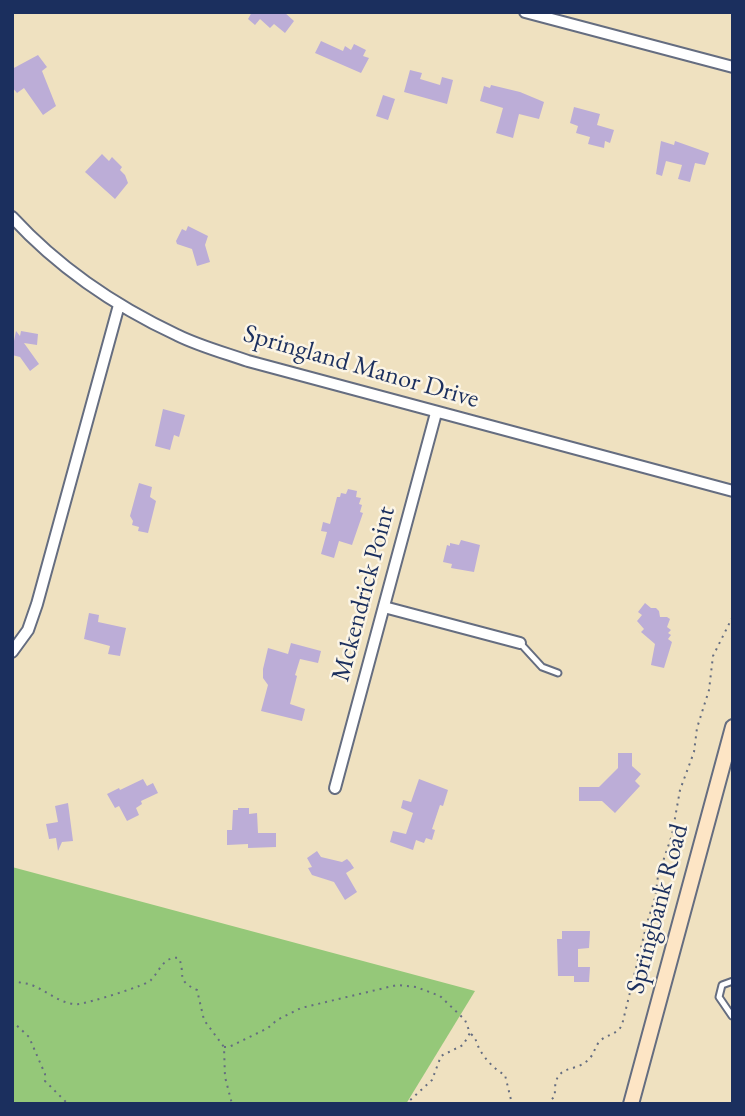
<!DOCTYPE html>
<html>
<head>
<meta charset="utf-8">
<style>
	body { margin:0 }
	#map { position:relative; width:745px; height:1116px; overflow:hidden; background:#efe1c0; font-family:"EB Garamond",serif }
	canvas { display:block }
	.frame { position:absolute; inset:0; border:14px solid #1b2f5e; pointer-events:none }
</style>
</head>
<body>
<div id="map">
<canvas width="745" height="1116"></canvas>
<div class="frame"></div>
</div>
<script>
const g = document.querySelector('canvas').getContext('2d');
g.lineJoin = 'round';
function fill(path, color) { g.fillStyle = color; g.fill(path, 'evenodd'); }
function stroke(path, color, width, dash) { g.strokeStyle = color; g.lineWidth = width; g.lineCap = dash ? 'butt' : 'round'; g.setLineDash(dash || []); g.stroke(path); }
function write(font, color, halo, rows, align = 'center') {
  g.font = font + ' "EB Garamond",serif'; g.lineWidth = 5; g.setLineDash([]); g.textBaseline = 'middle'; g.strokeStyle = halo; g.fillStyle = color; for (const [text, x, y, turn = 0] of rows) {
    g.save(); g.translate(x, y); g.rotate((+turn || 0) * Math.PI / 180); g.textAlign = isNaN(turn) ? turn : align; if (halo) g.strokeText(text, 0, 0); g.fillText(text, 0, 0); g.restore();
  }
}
const green = new Path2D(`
	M12,867l463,124 -69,113h-394z`);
const building = new Path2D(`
	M252,12h32l10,9 -9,12 -11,-9 -4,4 -10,-9 -5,6 -7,-6z
	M321,41l22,10 2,-5 6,4 3,-6 12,6 -3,6 6,2 -8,15 -46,-20z
	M38,55l9,12 -5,4 14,35 -13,9 -19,-27 -7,5 -5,-6v-18z
	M410,70l12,3 -2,6 20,6 2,-8 11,3 -6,24 -43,-12z
	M491,85l29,7 24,10 -5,17 -20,-5 -6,24 -17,-5 7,-25 -23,-7 4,-15 6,2z
	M383,95l12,4 -7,21 -12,-4z
	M574,107l26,7 -3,11 17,5 -4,13 -5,-2 -1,7 -16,-4 2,-7 -14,-4 2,-7 -8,-3z
	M661,141l13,4 1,-4 34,12 -4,12 -10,-2 -5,19 -12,-3 4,-14 -16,-4 -4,15 -6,-2z
	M102,154l7,7 3,-4 10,10 -2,3 5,5 3,8 -13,16 -30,-27z
	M188,226l20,10 -3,9 5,17 -13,4 -5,-17 -15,-5 -1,-3 6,-12 4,2z
	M16,331l4,5 1,-5 17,3 -1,11 -13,-2 15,21 -9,7 -10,-14 -8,-2v-14h2z
	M163,409l22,6 -6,22 -5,-2 -4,15 -15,-4z
	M139,483l13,4 -2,10 6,4 -8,32 -10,-2 1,-4 -7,-2 1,-4 -3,-5z
	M348,489l9,2 -1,6 5,1 -2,6 3,1 -2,7 3,1 -10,29 -1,3 -13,-4 -5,17 -13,-4 6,-22 -6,-1 2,-9 7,2 7,-27h3l1,-4 5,1z
	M461,540l19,5 -6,27 -23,-4 1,-4 -9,-2 4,-17 3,1v-3l9,2z
	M645,603l6,5h5l3,3 1,6h7l3,2 -3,8 4,3 -3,3 3,2 -3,4 4,3 -8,26 -13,-3 4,-21 -14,-12 3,-3 -7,-8 5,-6 -4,-3z
	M89,613l10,2 -1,7 28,6 -6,28 -12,-2 2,-8 -26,-7z
	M291,643l30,8 -3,12 -18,-4 -5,16 2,1 -7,28 15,5 -3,12 -41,-10 7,-26 -5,-7v-9l5,-21 20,6z
	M618,753h14v13l9,8 -6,7 5,5 -25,27 -13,-12h-23v-14h20l19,-19z
	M143,779l4,7 6,-3 5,10 -17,8 1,3 -6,4 3,7 -12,6 -8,-15 -4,2 -8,-14 12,-6 1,2z
	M419,779l29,11 -5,16 -3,-1 -8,24 3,1 -3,10 -6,-2 -2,5 -8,-3 -3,10 -23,-8 3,-11 13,3 7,-21 -12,-5 2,-8 8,2z
	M68,803l5,38 -11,1 -4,9 -2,-13 -7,1 -3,-15 12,-2 -3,-16z
	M238,808h11v6l8,-1 1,20h18v14l-28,1v-4l-21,1v-15h5l1,-20h5z
	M317,851l4,6 21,5 5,-3 3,3 4,6 -8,5 11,19 -12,8 -11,-18 -22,-7 -4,-7 4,-1 -5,-9z
	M562,931h28l-1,17 -11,1v18h12l-1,15h-15v-6h-16l-1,-37h5z`);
const path = new Path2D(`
	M12,981c5,1 11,2 17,3 16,5 33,22 50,20 9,-1 69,-19 72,-24 9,-9 12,-24 28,-22 7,17 -4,22 18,32l7,30 20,27 1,30 7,27
	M12,1021l17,16 16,37v7l23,23
	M471,1034c6,5 5,9 9,16 5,9 15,20 25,25l7,29
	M224,1047h5l39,-19 9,-8 24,-12 96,-23 19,2 24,9 25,24 5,13 -7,12 -22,11 -9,24 -26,24
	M547,1104l8,-8c-2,-34 19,-22 33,-36 6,-5 7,-14 12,-19 7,-7 17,-6 22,-16l25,-102 8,-25 3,-22 14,-41 8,-45 14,-38 3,-24 12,-38 4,-34 20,-40`);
const lane = new Path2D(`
	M520,643l22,24 16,6
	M732,1016l-13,-19 3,-12 11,-4`);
const street = new Path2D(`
	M525,12l208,55
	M12,217c47,51 103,89 165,118 22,11 48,18 71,26l485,130
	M384,607l136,36
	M12,652l16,-22 9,-26 82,-299
	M335,788l101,-375`);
const secondary = new Path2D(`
	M631,1104l102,-377`);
const streetNames = [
	["Springland Manor Drive",361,367,16],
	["Mckendrick Point",364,594,-75],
	["Springbank Road",658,909,-75]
];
fill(green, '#95c879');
fill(building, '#bcadd7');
stroke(lane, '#656d80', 9);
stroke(street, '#656d80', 14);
stroke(secondary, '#656d80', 18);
stroke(path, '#656d80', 2, [2, 5]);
stroke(lane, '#fff', 5);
stroke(street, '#fff', 10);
stroke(secondary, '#fde5c5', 14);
write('26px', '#1b2f5e', '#fcf5e5', streetNames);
</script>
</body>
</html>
